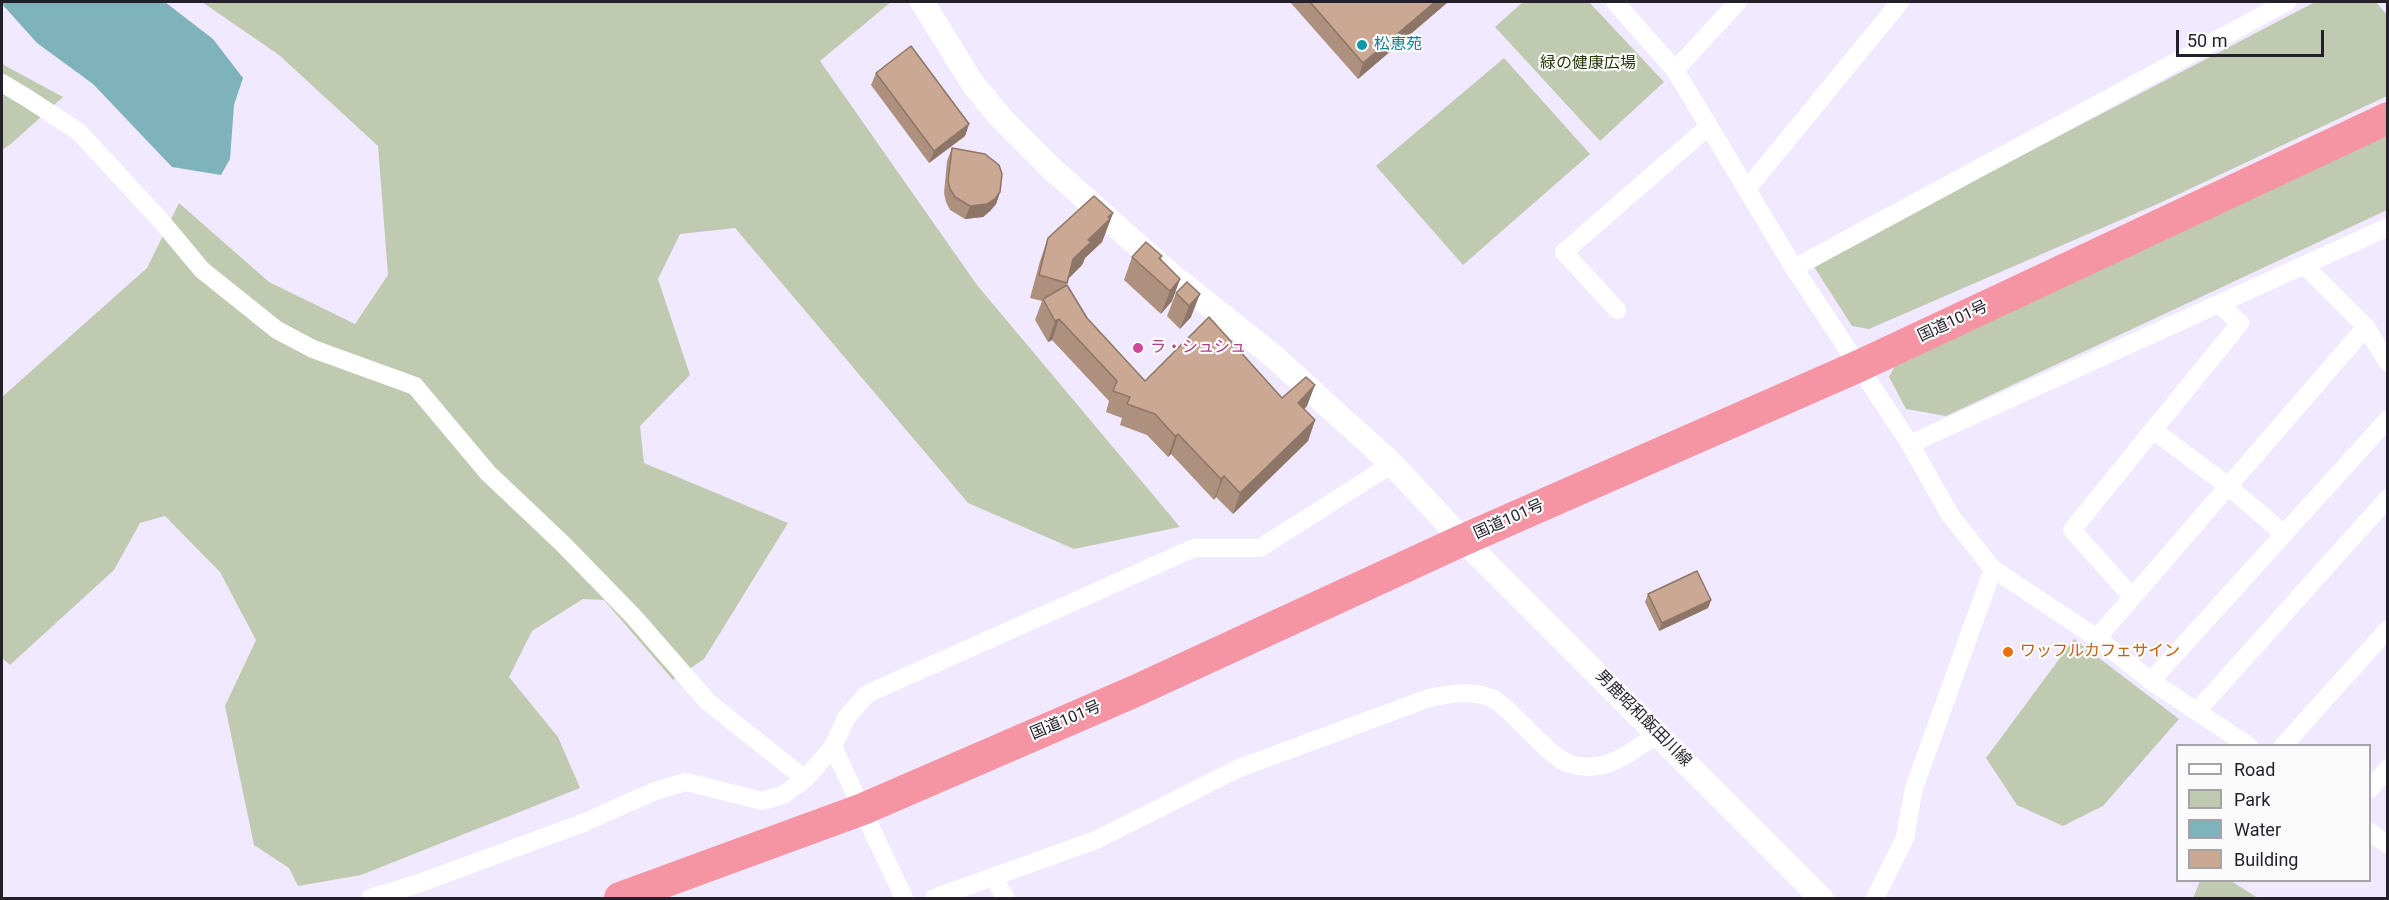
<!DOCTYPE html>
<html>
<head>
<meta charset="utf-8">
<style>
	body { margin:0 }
	#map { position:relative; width:2389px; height:900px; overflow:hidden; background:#f1e9ff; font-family:Roboto,sans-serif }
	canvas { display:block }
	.frame { position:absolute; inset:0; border:3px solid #231f2b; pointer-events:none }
	.legend { position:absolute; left:2176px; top:744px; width:195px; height:138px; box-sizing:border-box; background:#fbfbfb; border:2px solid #a5a3a8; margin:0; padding:8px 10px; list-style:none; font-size:18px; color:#231f2b }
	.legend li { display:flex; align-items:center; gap:12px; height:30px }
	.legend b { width:30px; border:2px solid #a5a3a8 }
	.scale { position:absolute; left:2176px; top:30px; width:148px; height:27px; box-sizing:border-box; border:3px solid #231f2b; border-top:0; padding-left:8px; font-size:18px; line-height:21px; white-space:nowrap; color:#231f2b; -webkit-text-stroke:4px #fbfbfb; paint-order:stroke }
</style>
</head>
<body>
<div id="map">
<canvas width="2389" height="900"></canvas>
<div class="frame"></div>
<ul class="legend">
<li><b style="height:8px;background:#fff"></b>Road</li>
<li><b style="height:16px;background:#bfcab0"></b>Park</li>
<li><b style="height:16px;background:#7fb3bb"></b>Water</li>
<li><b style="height:16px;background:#caa893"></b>Building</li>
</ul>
<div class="scale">50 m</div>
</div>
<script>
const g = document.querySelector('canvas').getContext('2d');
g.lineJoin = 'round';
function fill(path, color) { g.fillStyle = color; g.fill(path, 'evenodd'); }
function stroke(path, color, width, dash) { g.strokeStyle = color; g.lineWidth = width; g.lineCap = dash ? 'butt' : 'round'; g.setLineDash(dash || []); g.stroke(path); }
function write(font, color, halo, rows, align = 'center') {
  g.font = font + ' Roboto,"Noto Sans JP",sans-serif'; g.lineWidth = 4.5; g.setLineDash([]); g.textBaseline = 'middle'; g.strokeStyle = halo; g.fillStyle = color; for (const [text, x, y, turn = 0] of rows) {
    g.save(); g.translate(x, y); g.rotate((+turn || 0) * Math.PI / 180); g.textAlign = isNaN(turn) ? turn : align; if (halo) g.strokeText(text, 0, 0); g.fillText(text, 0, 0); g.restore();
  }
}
const green = new Path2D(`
	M202,2h689l-71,59 157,224 203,242 -106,22 -106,-46 -233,-275 -55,6 -22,45 32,96 -50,51 4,37 144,60 -84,136 -31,21 -69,-80 -21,-1 -51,32 -23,46 49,60 22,51 -219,87 -63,11 -9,-18 -35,-23 -29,-139 31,-66 -36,-68 -55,-56 -25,7 -26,47 -104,95 -8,-7v-261l145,-129 32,-65 90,79 86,42 33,-49 -10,-129 -99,-91z
	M1523,2h66l75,80 -64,59 -105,-114z
	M2315,2h61l11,13v81l-225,106 -293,127 -17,-3 -39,-61z
	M1504,58l86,96 -127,111 -87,-99z
	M2,64l61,33 -51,46 -10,7z
	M2387,133v77l-441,206 -40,-7 -17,-32 8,-15z
	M2074,639l105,80 -76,87 -40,20 -46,-21 -31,-47z
	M2200,881h31l27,17h-65z`);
const water = new Path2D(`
	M2,2h163l48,37 30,39 -9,27 -4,54 -9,16 -49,-8 -79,-83 -56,-41 -35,-39z`);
const street = new Path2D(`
	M1615,2l60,68 119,198 116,176 40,71 43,54 104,69 54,43 98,65
	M1675,70l63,-68
	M2,83l25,15 52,34 83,90 40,48 75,60 36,19 102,37 73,87 75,71 71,73 74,85 97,77
	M1747,189l153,-187
	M2304,265l62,62 22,36
	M1794,268l493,-266
	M1617,310l-53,-58 145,-126
	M2153,430l75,56 56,48
	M1910,444l478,-217
	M2132,597l-60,-67 168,-207 -21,-19
	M2097,638l269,-311
	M2151,681l237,-262
	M2197,711l191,-213
	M2283,746l105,-117
	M833,747l71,151
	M2370,789l18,-21
	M2370,832l18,13
	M994,879l12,19
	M370,898l47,-14 166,-61 72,-32 31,-9 76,19 21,-6 22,-16 28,-32 13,-29 21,-24 327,-146h66l132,-84
	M934,898l162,-58 141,-71 192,-71c20,-4 40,-8 60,-1 11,4 23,17 32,26 12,11 33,36 49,41 34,11 63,-12 88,-31
	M1875,898l30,-60 9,-50 79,-219`);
const secondary = new Path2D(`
	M922,2l51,82 28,34 50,50 119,106 102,81 120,109 71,76 358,358`);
const highway = new Path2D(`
	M620,898l243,-89 270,-117 330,-152 396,-174 529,-248`);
const wall = new Path2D(`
	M1290,2h158l-90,77z
	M876,73l93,51 -4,12 -36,27 -58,-78z
	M952,148l48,44 -4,12 -6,7 -7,6 -18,2 -15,-9 -4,-8 -2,-9 3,-32z
	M1113,213l-11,29 -17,16 -3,7 -14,14 -2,6 21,33 58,63 137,17 25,8 -3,3 11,11 -7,21 -75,73 -17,-17 -2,3 -43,-46 -3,3 -21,-22 -27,-10 2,-7 -16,-6 3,-11 -57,-61 -4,2 -13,-22 7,-19 -12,-3 10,-37 8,-23z
	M1162,256l-1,3 19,20 -8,22 -11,13 -37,-34 8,-23z
	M1187,282l4,35 -11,12 -13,-13 9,-23z
	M1648,594l63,6 -3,8 -49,23 -14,-29z`);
const shadedWall = new Path2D(`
	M1435,2h13l-90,77 5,-16z
	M969,124l-4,12 -36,27 5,-12z
	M1000,192l-4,12 -6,7 -7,6 -18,2 5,-13z
	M1113,213l-11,29 -17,16 -3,7 -17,17 8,-23 15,-19z
	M1180,279l-8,22 -11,13 9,-23z
	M1200,294l-9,23 -11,12 9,-23z
	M1059,319l-7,21 -4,2 7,-21z
	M1315,385l-8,21 -16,17 7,-20z
	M1315,420l-7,21 -75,73 7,-21z
	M1178,434l-7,20 -3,3 7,-21z
	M1224,476l-8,21 -2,3 7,-21z
	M1711,600l-3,8 -49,23 3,-8z`);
const building = new Path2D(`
	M1310,2h125l-72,61z
	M911,46l58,78 -35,27 -58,-78z
	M952,148l33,6 14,11 3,9 -2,18 -5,7 -8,5 -17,2 -15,-9 -5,-8 -2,-8z
	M1094,196l19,17 -5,4 2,2 -22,21 3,2 -18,17 -6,24 -28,-8 9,-37z
	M1146,242l16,14 -3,2 21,21 -10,12 -38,-34z
	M1187,282l13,12 -11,12 -13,-13z
	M1067,285l20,33 58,63 64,-64 73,81 24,-21 9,8 -17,18 17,17 -75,73 -16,-17 -3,3 -43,-45 -3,2 -20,-22 -28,-10 3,-7 -17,-6 4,-10 -58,-62 -4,2 -12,-22z
	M1697,571l14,29 -49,23 -14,-29z`);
const markers = [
	[1362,45,6,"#0f9aa8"],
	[1138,348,6,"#d1479c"],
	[2008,652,6,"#e8710a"]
];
const cultureNames = [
	["松恵苑",1374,45]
];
const parkNames = [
	["緑の健康広場",1588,64]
];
const streetNames = [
	["国道101号",1953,322,-25],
	["国道101号",1509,520,-24],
	["男鹿昭和飯田川線",1643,719,45],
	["国道101号",1066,721,-23]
];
const hotelNames = [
	["ラ・シュシュ",1150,348]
];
const foodNames = [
	["ワッフルカフェサイン",2020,652]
];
fill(green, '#bfcab0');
fill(water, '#7fb3bb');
stroke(street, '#fff', 18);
stroke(secondary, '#fff', 24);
stroke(highway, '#f595a4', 32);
fill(wall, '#ae907e');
fill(shadedWall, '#8d7667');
fill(building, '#caa893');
stroke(building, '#8d7667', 1.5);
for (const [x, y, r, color] of markers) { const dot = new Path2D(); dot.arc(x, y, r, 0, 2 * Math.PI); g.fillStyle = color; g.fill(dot); stroke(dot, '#fbfbfb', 2); }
write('16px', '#0d838f', '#fbfbfb', cultureNames, 'left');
write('16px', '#28370a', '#fbfbfb', parkNames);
write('16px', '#231f2b', '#fbfbfb', streetNames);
write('16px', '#b23c85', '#fbfbfb', hotelNames, 'left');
write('16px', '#c56008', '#fbfbfb', foodNames, 'left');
</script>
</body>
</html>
